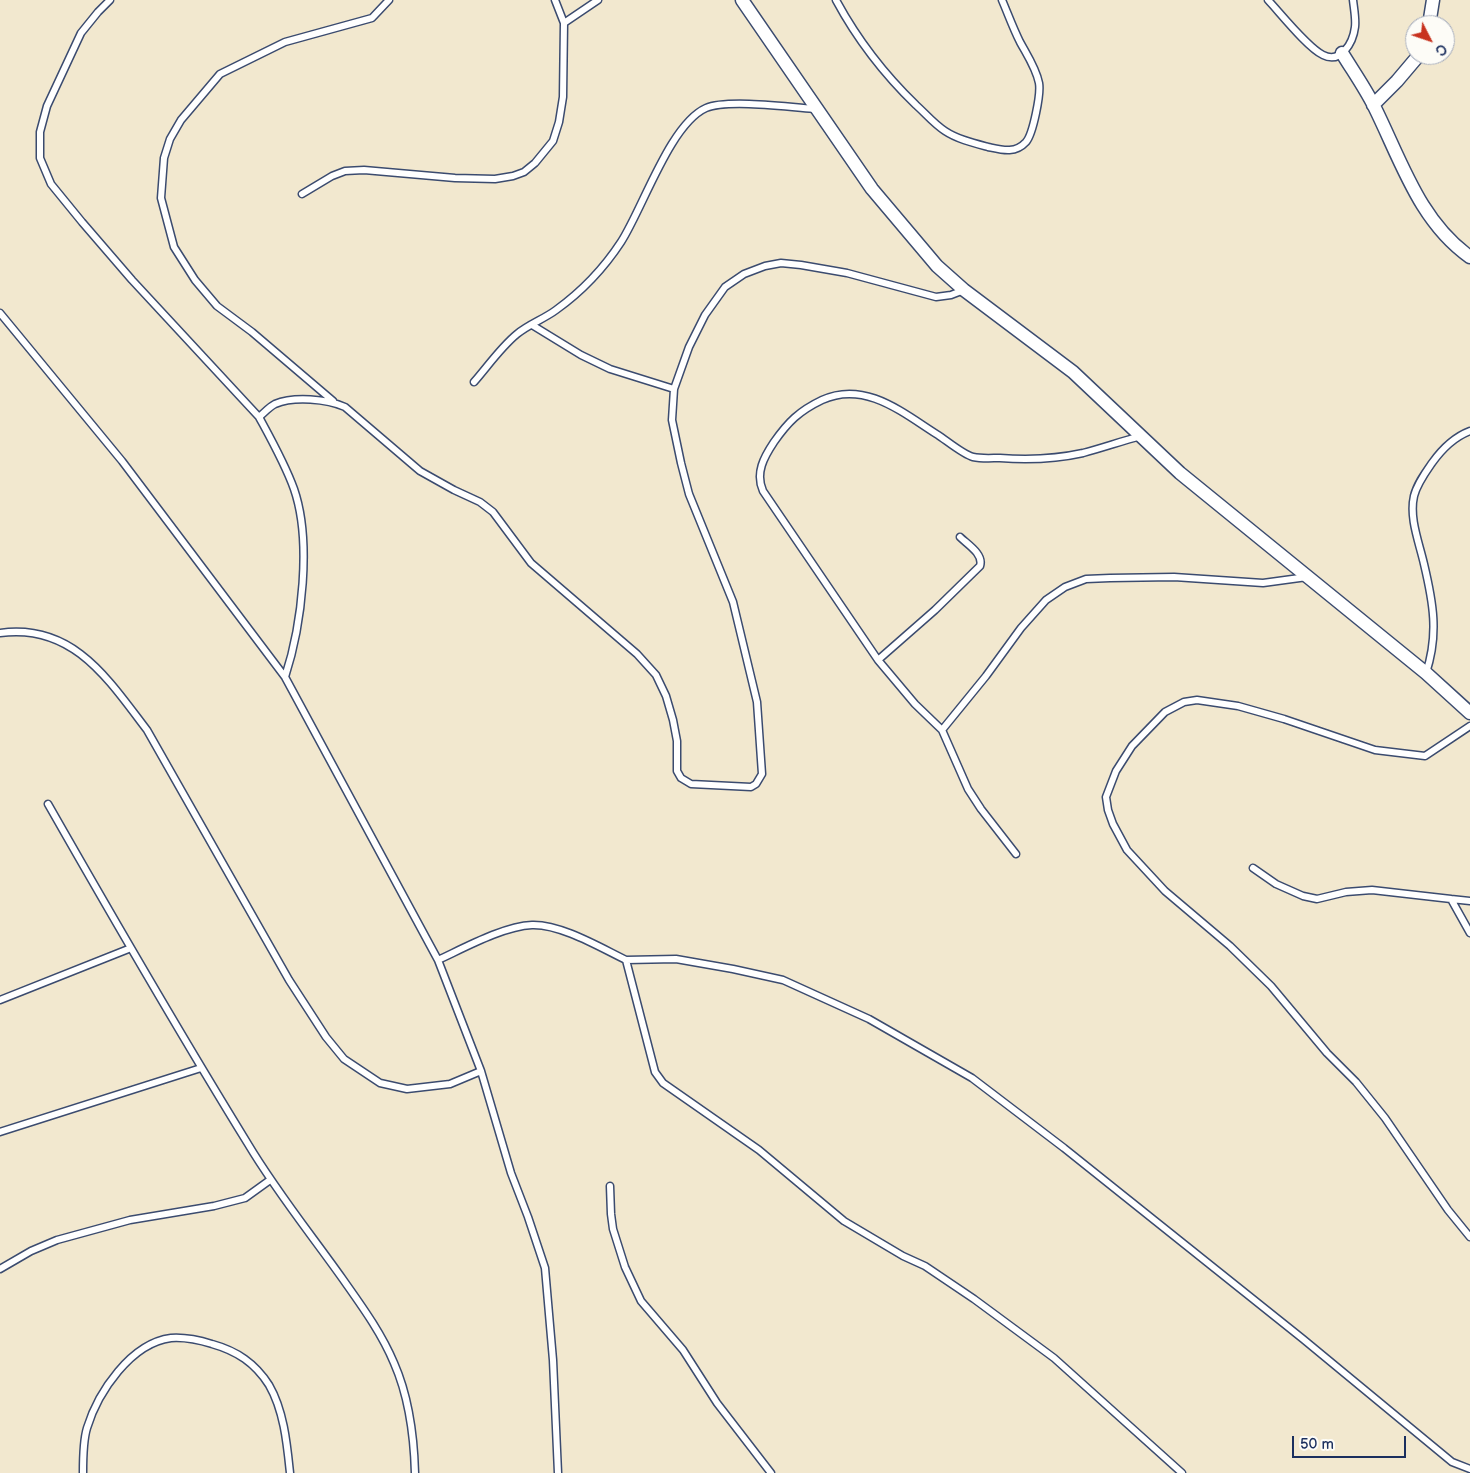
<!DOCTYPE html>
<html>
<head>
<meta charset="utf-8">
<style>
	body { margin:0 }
	#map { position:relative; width:1470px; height:1473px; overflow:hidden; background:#f2e8cf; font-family:"Balsamiq Sans",sans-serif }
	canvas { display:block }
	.north { position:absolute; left:1405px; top:15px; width:50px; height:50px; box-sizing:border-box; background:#fdfcf7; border:1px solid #a3aaba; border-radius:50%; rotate:131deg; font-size:14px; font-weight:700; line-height:20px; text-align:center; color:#1b2f5e }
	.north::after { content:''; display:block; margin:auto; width:18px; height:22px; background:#c8321e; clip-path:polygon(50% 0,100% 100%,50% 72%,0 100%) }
	.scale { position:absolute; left:1292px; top:1436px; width:114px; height:22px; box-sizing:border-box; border:2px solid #1b2f5e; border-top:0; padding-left:6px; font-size:15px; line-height:18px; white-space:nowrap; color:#1b2f5e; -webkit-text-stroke:4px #fdfcf7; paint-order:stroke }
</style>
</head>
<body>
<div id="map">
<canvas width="1470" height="1473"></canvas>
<div class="north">С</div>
<div class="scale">50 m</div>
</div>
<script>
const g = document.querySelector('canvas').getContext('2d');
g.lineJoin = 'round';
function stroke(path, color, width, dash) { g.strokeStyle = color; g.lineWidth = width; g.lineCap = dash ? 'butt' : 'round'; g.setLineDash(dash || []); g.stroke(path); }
const service = new Path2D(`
	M110,0l-12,12 -17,21 -34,73 -7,26v26l11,26 31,38 50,58 127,137
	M836,0c21,39 48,74 80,105 10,9 18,19 29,26 12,8 28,12 43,16 14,3 27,7 38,-5 7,-8 15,-48 13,-59 -3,-15 -12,-28 -19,-41 -7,-14 -12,-28 -18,-42
	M1268,0c13,14 40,48 55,55 18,9 30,-12 32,-28 1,-8 -1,-18 -2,-27
	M564,23l34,-23
	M302,194l30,-18 13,-5 19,-1 91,8 40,1 18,-3 11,-4 11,-9 18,-22 6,-19 4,-25 1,-74 -9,-23
	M0,313l122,148 163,216 153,283 43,111 30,102 17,44 17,51 8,92 5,113
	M532,325l49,30 29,14 64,20
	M474,382c14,-16 27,-35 43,-48 12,-10 27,-15 39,-24 25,-18 48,-42 65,-68 22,-34 49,-118 85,-134 21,-9 84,-1 109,1
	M333,401l-81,-69 -35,-26 -22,-26 -21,-33 -13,-49 3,-40 6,-19 11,-19 39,-46 65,-32 87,-24 17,-18
	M0,633c73,-10 108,46 147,97l142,250 37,57 18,22 36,24 27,6 43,-5 31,-13
	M878,660l57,-50 45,-44c4,-12 -13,-22 -20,-29
	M1426,673c13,-39 7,-71 -2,-109 -5,-22 -15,-46 -10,-68 3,-12 11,-23 18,-33 10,-14 22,-26 38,-32
	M285,677c17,-52 27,-136 9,-188 -9,-25 -22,-48 -35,-72 5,-4 10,-10 16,-13 19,-8 52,-5 70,3l75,64 34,19 26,12 13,10 38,51 106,91 19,21 10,21 7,24 4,21v30l4,7 10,6 60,3 5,-3 6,-10 -5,-72 -24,-100 -44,-108 -8,-31 -9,-43 2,-31 15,-42 16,-32 20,-28 19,-13 21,-8 16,-3 20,2 46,8 89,24 15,-2 13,-5
	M1470,726l-45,30 -50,-6 -91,-31 -46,-13 -41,-6 -13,2 -19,10 -33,34 -16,25 -10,26 2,13 5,14 14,26 38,41 65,55 41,40 56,67 29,29 29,36 63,92 22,27
	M942,730l44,-54 35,-48 25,-28 19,-13 21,-8 24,-1 64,-1 89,6 44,-6
	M48,804c65,114 131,228 200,340 28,47 62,89 94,134 19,27 39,54 52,85 15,34 20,74 21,110
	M1016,854l-35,-45 -13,-20 -26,-59 -27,-26 -37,-44 -115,-169c-8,-18 1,-34 11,-49 14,-20 25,-31 48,-42 43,-20 81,13 116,35 9,6 26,20 35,22 9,2 19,1 27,1 28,2 56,1 83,-5 19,-5 39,-12 58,-17
	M1253,868l23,16 27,12 14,3 29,-7 26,-2 79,9 19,34
	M1451,899l19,2
	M438,960c26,-12 66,-34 94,-35 29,-1 69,23 94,35l29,112 8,11 96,67 85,71 59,35 22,10 49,33 80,59 128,115
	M626,960l50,-1 57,10 50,11 86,39 103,59 92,70 239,191 149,123 18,7
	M0,1000l131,-52
	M0,1132l201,-64
	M610,1186l1,28 2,15 12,38 16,34 42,49 34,53 54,70
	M0,1269l31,-18 26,-11 73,-20 84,-14 31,-8 25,-18
	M83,1473c0,-14 0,-32 4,-45 11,-36 44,-85 84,-90 14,-1 28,2 41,6 25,7 43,19 57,41 15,26 18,59 21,88`);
const minor = new Path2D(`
	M742,0l130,189 65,77 27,24 109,82 107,101 246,200 44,40
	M1429,25l4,-25
	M1342,53c11,18 23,35 32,53 27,54 45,115 96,151
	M1373,105l24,-24 22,-26`);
stroke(service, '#3b4b6f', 9);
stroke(minor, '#3b4b6f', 15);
stroke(service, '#fff', 6);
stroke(minor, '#fff', 12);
</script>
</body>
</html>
